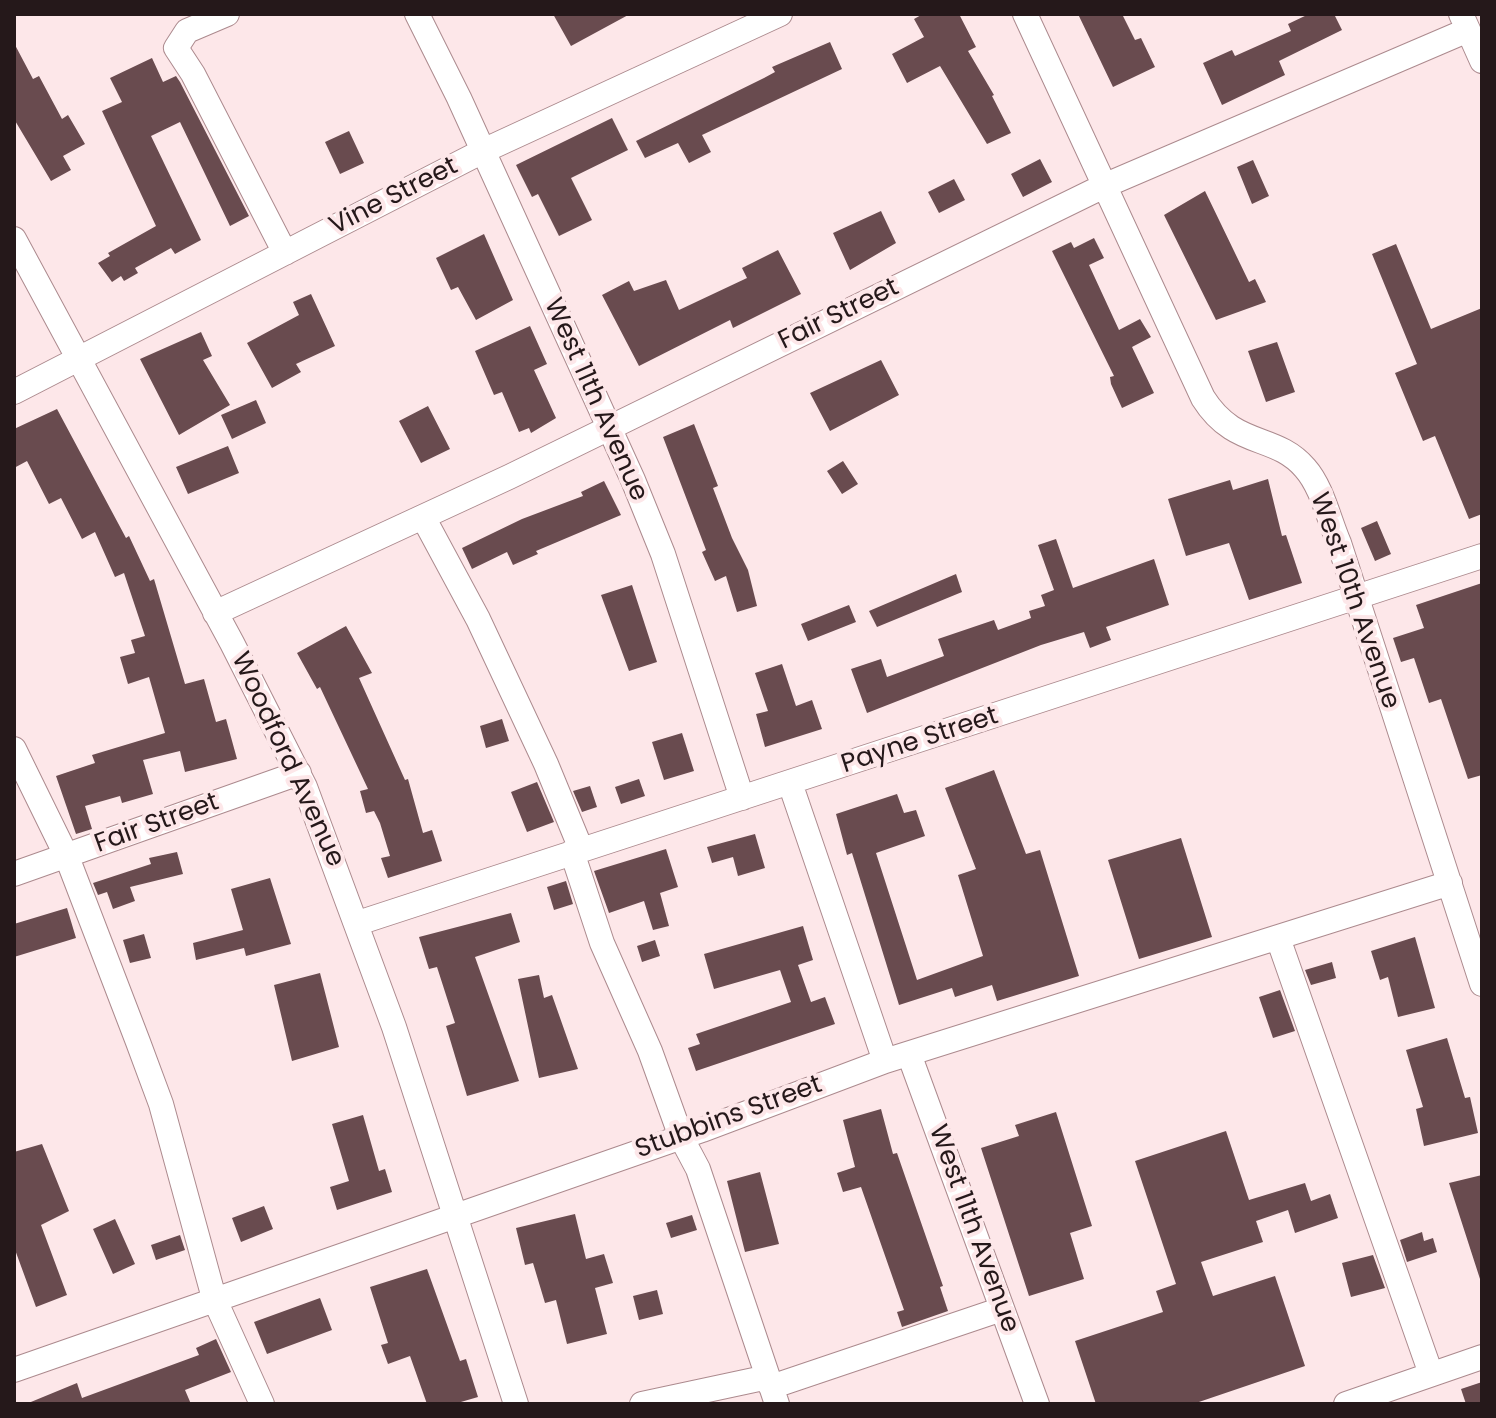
<!DOCTYPE html>
<html>
<head>
<meta charset="utf-8">
<style>
	body { margin:0 }
	#map { position:relative; width:1496px; height:1418px; overflow:hidden; background:#fde7e9; font-family:Poppins,sans-serif }
	canvas { display:block }
	.frame { position:absolute; inset:0; border:16px solid #25181a; pointer-events:none }
</style>
</head>
<body>
<div id="map">
<canvas width="1496" height="1418"></canvas>
<div class="frame"></div>
</div>
<script>
const g = document.querySelector('canvas').getContext('2d');
g.lineJoin = 'round';
function fill(path, color) { g.fillStyle = color; g.fill(path, 'evenodd'); }
function stroke(path, color, width, dash) { g.strokeStyle = color; g.lineWidth = width; g.lineCap = dash ? 'butt' : 'round'; g.setLineDash(dash || []); g.stroke(path); }
function write(font, color, halo, rows, align = 'center') {
  g.font = font + ' Poppins,sans-serif'; g.lineWidth = 8; g.setLineDash([]); g.textBaseline = 'middle'; g.strokeStyle = halo; g.fillStyle = color; for (const [text, x, y, turn = 0] of rows) {
    g.save(); g.translate(x, y); g.rotate((+turn || 0) * Math.PI / 180); g.textAlign = isNaN(turn) ? turn : align; if (halo) g.strokeText(text, 0, 0); g.fillText(text, 0, 0); g.restore();
  }
}
const building = new Path2D(`
	M553,14h77l-59,32z
	M923,14h36l17,33 -8,4 26,44 -2,1 19,37 -24,11 -47,-78 -33,17 -15,-29 32,-17 -10,-18z
	M1078,14h44l13,26 6,-2 14,29 -42,20z
	M1309,14h25l8,16 -63,31 6,14 -63,30 -19,-42 29,-13 3,6 56,-25 -3,-7z
	M830,42l12,27 -140,66 9,17 -22,11 -11,-20 -33,15 -9,-17 128,-63 11,-6 -3,-5z
	M14,43l19,36 6,-3 23,43 6,-4 17,29 -22,12 8,14 -20,11 -37,-62z
	M152,58l11,24 13,-6 4,6 69,134 -19,10 -50,-104 -29,14 50,104 -26,14 -4,-6 -36,20 3,5 -14,8 -3,-5 -9,6 -14,-19 12,-7 -2,-3 48,-27 -54,-115 20,-9 -12,-24z
	M612,118l16,32 -57,28 21,42 -33,16 -21,-42 -6,3 -16,-32z
	M349,131l15,32 -24,11 -15,-32z
	M1040,159l12,23 -29,15 -12,-23z
	M1253,160l16,36 -17,8 -15,-37z
	M954,179l11,21 -26,13 -11,-21z
	M1205,191l44,91 6,-3 11,23 -50,18 -52,-105z
	M881,211l15,32 -46,27 -17,-37z
	M484,234l29,66 -37,20 -18,-33 -7,3 -15,-32z
	M1094,238l10,20 -15,7 30,65 21,-11 11,18 -19,10 22,46 -32,15 -11,-24 -1,-7 4,-1 -62,-125 19,-9 3,6z
	M1396,244l35,85 51,-21v206l-13,5 -34,-83 -12,5 -28,-68 22,-9 -45,-110z
	M778,250l23,44 -68,34 -3,-8 -91,46 -37,-71 27,-14 5,10 32,-11 13,30 68,-32 -5,-10z
	M311,294l24,52 -39,18 5,8 -29,16 -25,-45 52,-28 -6,-13z
	M530,326l17,38 -13,6 22,48 -25,15 -2,-5 -10,4 -17,-40 -8,3 -19,-44z
	M201,332l11,24 -9,4 27,45 -51,30 -39,-76z
	M1277,342l18,50 -29,10 -18,-51z
	M881,360l18,35 -69,36 -20,-38z
	M256,400l10,23 -34,16 -11,-24z
	M428,406l22,43 -29,14 -22,-42z
	M57,409l69,129 3,-2 21,45 4,-2 31,105 19,-5 12,43 10,-3 11,40 -52,13 -5,-21 -37,9 10,34 -31,9 -2,-7 -35,10 7,23 -16,5 -20,-58 39,-13 -3,-8 73,-22 -16,-56 -21,7 -8,-27 15,-4 -4,-13 14,-4 -21,-63 -9,4 -20,-45 -13,7 -21,-41 -12,6 -22,-43 -13,7v-39z
	M694,424l24,62 -5,2 19,50 16,32 9,36 -20,6 -11,-36 -11,5 -13,-29 4,-2 -43,-113z
	M228,446l11,27 -51,21 -12,-27z
	M843,461l15,23 -16,10 -15,-23z
	M1268,479l14,57 4,-1 16,48 -53,17 -20,-57 -43,13 -18,-57 62,-19 3,10z
	M604,481l17,34 -85,36 2,3 -25,11 -6,-13 -35,17 -10,-21 60,-29 61,-23 -2,-4z
	M1377,521l14,33 -16,7 -14,-33z
	M1056,539l17,49 81,-29 15,46 -63,22 5,13 -21,8 -6,-16 -43,13 -174,68 -16,-44 30,-10 6,18 57,-21 -6,-17 56,-19 4,10 33,-12 -2,-7 16,-5 -4,-11 13,-5 -16,-45z
	M956,574l6,18 -85,35 -8,-16z
	M1482,583v192l-14,4 -27,-80 -12,4 -15,-45 -13,4 -8,-24 31,-10 -8,-23z
	M632,585l25,77 -28,9 -28,-76z
	M849,605l7,17 -48,19 -7,-17z
	M346,626l26,47 -13,5 46,102 3,-1 15,54 9,-3 10,31 -54,17 -7,-20 9,-2 -10,-33 -6,-12 -8,2 -6,-22 8,-2 -48,-102 -3,2 -20,-36z
	M782,664l14,42 16,-6 10,29 -57,18 -9,-33 12,-3 -13,-38z
	M502,719l7,22 -23,7 -6,-22z
	M682,733l12,38 -30,9 -12,-38z
	M994,770l32,84 14,-4 39,126 -82,25 -5,-16 -37,12 -3,-9 -53,17 -47,-152 -5,2 -11,-41 61,-20 7,19 12,-3 9,26 -49,17 41,127 66,-24 -25,-81 18,-6 -31,-81z
	M639,779l6,17 -24,8 -6,-17z
	M537,782l17,40 -27,10 -16,-40z
	M590,786l7,21 -15,5 -9,-21z
	M755,834l10,34 -27,8 -5,-19 -21,6 -5,-16z
	M1181,838l31,99 -73,22 -31,-99z
	M666,849l12,38 -18,6 9,33 -16,4 -9,-29 -35,12 -15,-42z
	M177,852l6,22 -53,13 5,14 -22,8 -6,-17 -9,3 -5,-12 58,-19 -2,-6z
	M270,878l21,66 -45,12 -2,-8 -48,12 -3,-17 50,-13 -12,-41z
	M566,881l7,23 -19,6 -7,-23z
	M67,908l9,30 -62,19v-33z
	M511,913l9,29 -45,15 44,124 -52,15 -21,-70 9,-3 -18,-56 -8,2 -10,-32z
	M803,926l10,34 -15,5 13,37 14,-5 10,27 -139,47 -8,-23 12,-4 -4,-10 95,-32 -11,-32 -66,19 -10,-35z
	M144,934l7,24 -21,5 -7,-23z
	M1415,937l20,71 -37,9 -10,-40 -8,3 -9,-29z
	M655,940l5,16 -18,6 -5,-16z
	M1332,962l4,16 -25,7 -6,-15z
	M320,973l19,74 -47,14 -18,-76z
	M539,975l5,23 8,-3 26,74 -39,9 -21,-99z
	M1280,990l15,41 -22,7 -14,-41z
	M1447,1038l18,60 5,-1 8,36 -54,13 -8,-37 7,-2 -17,-57z
	M881,1109l12,45 4,-1 46,133 -3,1 8,24 -46,16 -5,-15 7,-2 -43,-123 -18,5 -6,-19 18,-6 -12,-47z
	M1056,1112l36,114 -22,7 14,46 -55,17 -48,-148 38,-12 -4,-11z
	M363,1115l16,56 6,-2 7,23 -55,18 -7,-23 19,-6 -17,-57z
	M1226,1131l23,69 56,-17 6,18 19,-7 8,24 -43,15 -7,-23 -32,11 7,21 -62,20 12,34 62,-20 30,90 -112,38h-97l-21,-63 88,-29 -7,-21 20,-7 -41,-123z
	M42,1144l27,67 -28,14 26,70 -31,12 -22,-60v-95z
	M760,1172l19,72 -34,8 -18,-71z
	M1482,1175v104h-2l-31,-96z
	M264,1206l9,23 -32,13 -9,-24z
	M575,1214l11,45 18,-5 9,29 -18,5 12,46 -40,10 -11,-44 -11,3 -12,-40 -8,2 -9,-37z
	M692,1215l5,15 -26,8 -5,-15z
	M115,1219l20,45 -22,10 -20,-45z
	M1422,1232l2,9 9,-3 4,14 -30,10 -7,-22z
	M180,1235l5,15 -29,10 -5,-15z
	M1373,1255l12,33 -34,9 -9,-34z
	M427,1269l33,92 6,-2 12,38 -24,7h-27l-17,-48 -22,8 -7,-19 7,-2 -18,-56z
	M657,1290l6,24 -24,6 -6,-24z
	M320,1298l12,32 -65,24 -13,-32z
	M216,1339l15,33 -46,18 6,14h-165l51,-21 5,15 117,-43 -3,-7z
	M1482,1382v22h-16l-5,-15z`);
const minor = new Path2D(`
	M227,14l-40,17 -11,17 17,26 92,179
	M417,14l42,84 174,382 30,74 79,244
	M1025,14l178,384c32,51 72,35 102,70 17,19 24,52 34,75l143,441
	M1461,14l21,47
	M14,239l218,404 73,144 89,240 122,377
	M14,392l469,-241 297,-137
	M423,517l55,102 68,145 35,85
	M215,613l294,-136 597,-292 362,-155
	M14,749l53,108 71,185 23,62 53,194 48,106
	M790,783l95,278
	M572,852l30,91 48,108 31,86 17,32 79,235
	M14,874l285,-101
	M358,923l1124,-367
	M1278,938l153,436
	M909,1054l128,350
	M14,1370l688,-240 183,-69 565,-178
	M771,1387l231,-78
	M642,1404l126,-27
	M1346,1404l136,-47`);
const streetNames = [
	["Vine Street",394,197,-27],
	["Fair Street",839,315,-26],
	["West 11th Avenue",595,400,66],
	["West 10th Avenue",1354,601,71],
	["Payne Street",920,741,-18],
	["Woodford Avenue",287,760,65],
	["Fair Street",157,824,-20],
	["Stubbins Street",729,1118,-20],
	["West 11th Avenue",973,1229,70]
];
fill(building, '#694b4f');
stroke(minor, '#ac8a8e', 26);
stroke(minor, '#fff', 24);
write('26px', '#25181a', '#fde7e9', streetNames);
</script>
</body>
</html>
